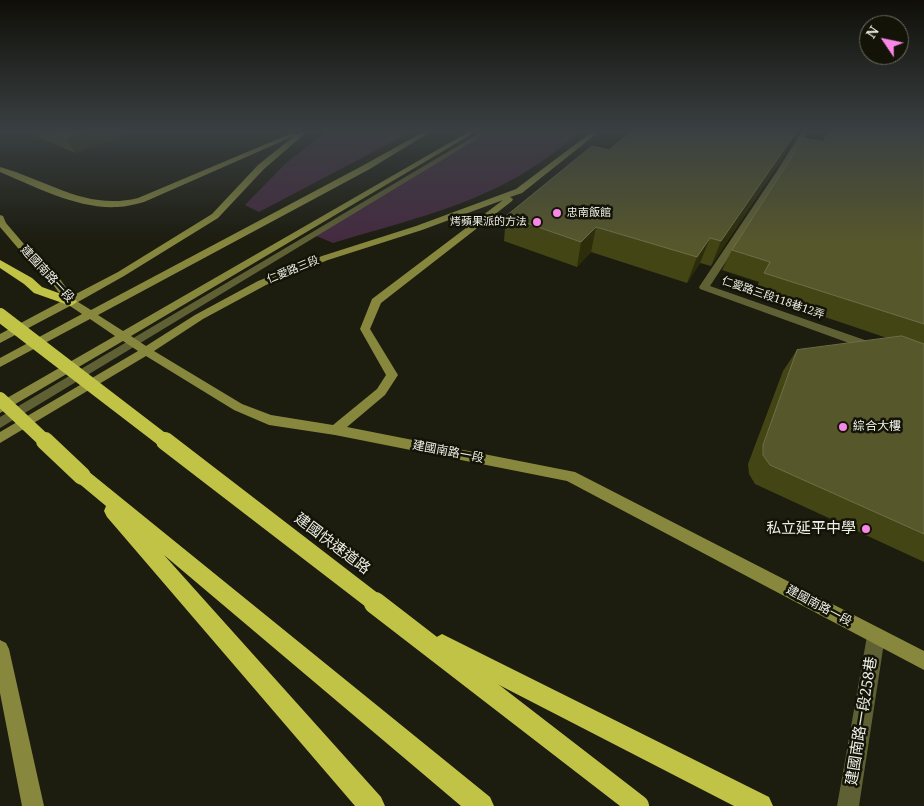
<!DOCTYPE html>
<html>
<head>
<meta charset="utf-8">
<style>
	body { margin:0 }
	#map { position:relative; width:924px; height:806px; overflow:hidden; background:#1c1c0f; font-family:"Noto Serif",serif }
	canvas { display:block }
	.north { position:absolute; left:859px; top:15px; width:50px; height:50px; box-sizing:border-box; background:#131307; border:1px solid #6b6b60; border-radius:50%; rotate:304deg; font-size:14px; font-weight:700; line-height:20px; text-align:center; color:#eeefe6 }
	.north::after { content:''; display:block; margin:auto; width:18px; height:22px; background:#f987e8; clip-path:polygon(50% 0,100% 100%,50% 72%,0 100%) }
</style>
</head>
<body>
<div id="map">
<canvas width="924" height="806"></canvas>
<div class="north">N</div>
</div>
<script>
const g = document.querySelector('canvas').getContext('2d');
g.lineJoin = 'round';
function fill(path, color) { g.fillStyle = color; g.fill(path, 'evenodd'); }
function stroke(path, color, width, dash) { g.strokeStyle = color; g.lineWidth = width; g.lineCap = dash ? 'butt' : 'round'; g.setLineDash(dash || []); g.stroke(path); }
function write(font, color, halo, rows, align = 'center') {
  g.font = font + ' "Noto Serif","Noto Sans TC",serif'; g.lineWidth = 5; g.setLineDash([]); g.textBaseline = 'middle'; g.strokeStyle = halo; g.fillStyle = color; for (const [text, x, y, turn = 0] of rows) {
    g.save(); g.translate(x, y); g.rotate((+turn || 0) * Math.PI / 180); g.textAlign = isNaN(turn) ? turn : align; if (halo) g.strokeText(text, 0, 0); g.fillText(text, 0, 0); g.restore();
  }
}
const green = new Path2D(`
	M327,131h86l-154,81 -14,-7 40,-41z
	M488,131h94c-21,16 -42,33 -65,46 -56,32 -122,47 -184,66l-19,-8z`);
const lane = new Path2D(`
	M483,131h7l-490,297v-11z
	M802,131h6l-23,40 -75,115 169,59 2,3 -2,3h-8l-171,-62 -1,-2 78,-116z
	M876,627l6,3 3,6 -26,170h-22l30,-170 3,-6z`);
const secondary = new Path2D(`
	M301,131h7l-44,38 -46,49 -94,58 -46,26 13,8 271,-144 63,-35h7l-64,39 -270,145 25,16 347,-200h7l-346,205 15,10 49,-31 63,-34 64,-25 94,-30 100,-37 77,-58h7l-78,62 -12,4 3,2 -1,2 -131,102 -11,26 28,46 -13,20 -38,32 228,45 349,179v19l-357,-189 -232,-46 -66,-10 -35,-15 -88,-54 -146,87v-11l138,-81 -15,-10 -123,72v-11l115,-66 -25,-17 -90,48v-9l82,-44 -12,-8 -70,37v-9l64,-34 -12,-17 -12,-9 -40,-47v-12l3,1 3,7 40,47 14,9 12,17 46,-24 94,-58 46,-49 36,-29 -150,66c-9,2 -18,5 -27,5 -40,2 -81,-20 -117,-35v-5c47,13 87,44 138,31l154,-65 5,1zM503,200l-131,99 -12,30 26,46 -9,14 -44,36 -62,-10 -29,-11 -88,-53 49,-32 63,-34 62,-25 94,-30z
	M0,640l6,3 3,6 35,157h-22l-22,-113z`);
const highway = new Path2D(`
	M0,260l32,18 10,9 33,12 2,3 -6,4 -37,-13 -10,-9 -24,-16z
	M82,469l6,2 402,326 4,9h-33l-297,-251 217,242 4,9h-30l-248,-289 -3,-6 2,-5 -30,-25 -2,-5 2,-5z
	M442,634l327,163 4,9h-39l-299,-154 -4,-7 4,-7z`);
const highwayBridgeFar2 = new Path2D(`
	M0,315l167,128
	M0,399l47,44`);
const highwayBridgeFar1 = new Path2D(`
	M45,441l37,35
	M165,441l212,163`);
const highwayBridge = new Path2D(`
	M375,603l263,203`);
const wall = new Path2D(`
	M25,131h112l-62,22z
	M828,131h95l-1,1 2,1v429l-169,-78 -6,-10 -1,-10 35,-93 14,-21 90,-12 -133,-45 5,-11 -37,-12 10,-20 91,-108z
	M796,132l-11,22 -74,112 -11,-3 -13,20 -96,-31 -14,15 -73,-26 2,-25z`);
const shadedWall = new Path2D(`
	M85,131h52l-62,22 -9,-16z
	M796,132l-11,22 -74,112 10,-25z
	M596,227l-5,25 -14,15 4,-25z
	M710,238l-10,25 -13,20 10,-26z`);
const building = new Path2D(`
	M51,131h34l-19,6z
	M632,131h158l6,1 -75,109 -11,-3 -13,19 -101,-30 -15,15 -75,-26 86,-70 17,4z
	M829,131h84l11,2v191l-160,-51 6,-11 -38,-12 72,-112 19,4z
	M902,336l22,8v190l-154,-69 -7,-10v-10l34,-95z`);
const markers = [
	[557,213,5,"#f987e8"],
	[537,222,5,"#f987e8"],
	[843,427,5,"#f987e8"],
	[866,529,5,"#f987e8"]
];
const farPoinames = [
	["忠南飯館",567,213],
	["烤蘋果派的方法",527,222,"right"]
];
const farStreetnames = [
	["仁愛路三段",293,270,-22],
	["仁愛路三段118巷12弄",773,298,19]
];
const streetNames = [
	["建國南路一段",47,274,47],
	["建國南路一段",448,452,11],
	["建國南路一段",819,606,28]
];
const poiNames = [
	["綜合大樓",853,427]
];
const nearPoinames = [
	["私立延平中學",856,529]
];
const nearStreetnames = [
	["建國快速道路",332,544,37],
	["建國南路一段258巷",862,721,-81]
];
fill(green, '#452a41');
fill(lane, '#5f6134');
fill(secondary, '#87883d');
fill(highway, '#c1c347');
stroke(highwayBridgeFar2, '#c1c347', 14);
stroke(highwayBridgeFar1, '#c1c347', 18);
stroke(highwayBridge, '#c1c347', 22);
fill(wall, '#444515');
fill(shadedWall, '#2c2d09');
fill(building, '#56572b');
stroke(building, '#6e6f48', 1);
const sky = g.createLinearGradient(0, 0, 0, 243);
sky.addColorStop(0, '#0f0f08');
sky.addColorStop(0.54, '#3a4042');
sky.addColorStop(1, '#3a404200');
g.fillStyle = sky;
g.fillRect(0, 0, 924, 243);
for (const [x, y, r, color] of markers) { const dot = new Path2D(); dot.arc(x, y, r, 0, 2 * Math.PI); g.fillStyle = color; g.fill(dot); stroke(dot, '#131307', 2); }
write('11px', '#eeefe6', '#131307', farPoinames, 'left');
write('11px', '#eeefe6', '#131307', farStreetnames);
write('12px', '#eeefe6', '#131307', streetNames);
write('12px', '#eeefe6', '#131307', poiNames, 'left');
write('15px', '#eeefe6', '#131307', nearPoinames, 'right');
write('15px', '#eeefe6', '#131307', nearStreetnames);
</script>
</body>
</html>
